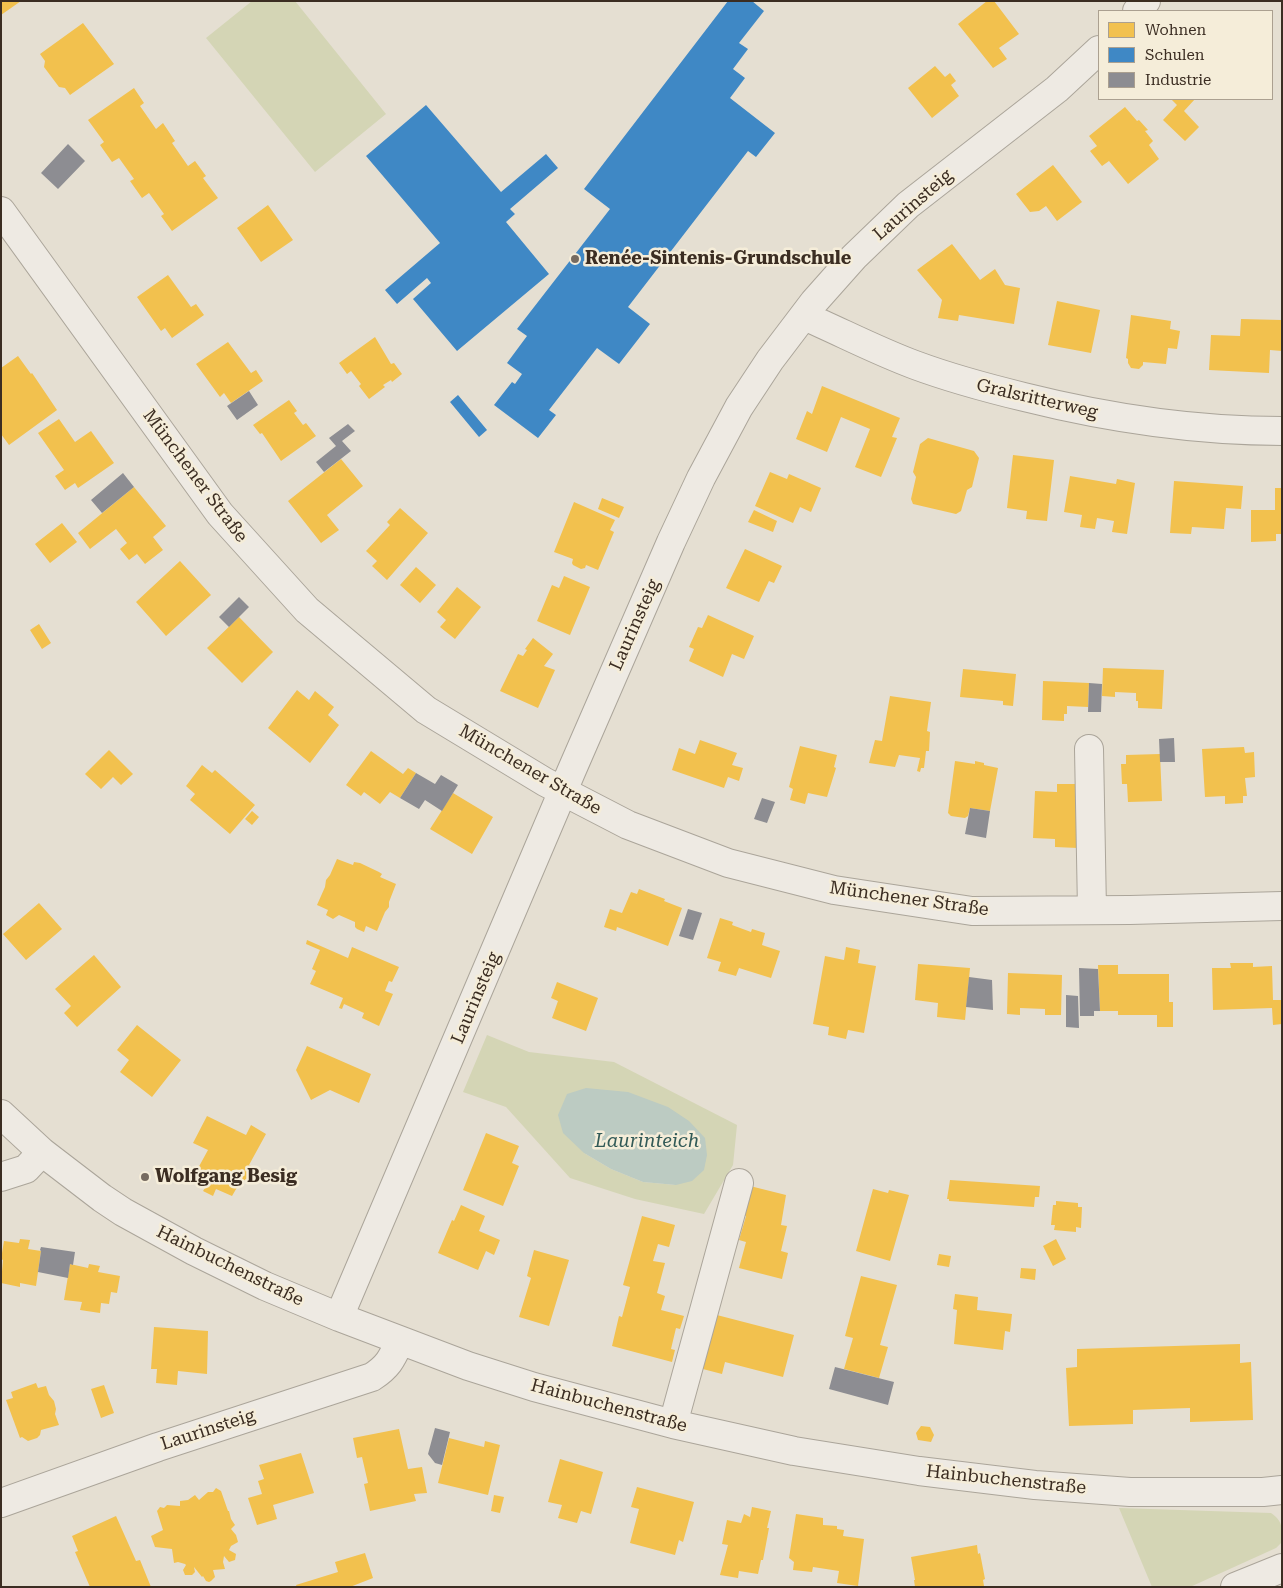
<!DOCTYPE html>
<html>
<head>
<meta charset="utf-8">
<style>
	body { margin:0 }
	#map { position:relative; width:1283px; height:1588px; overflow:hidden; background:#e5dfd2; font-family:"Roboto Serif",serif }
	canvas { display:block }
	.frame { position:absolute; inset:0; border:2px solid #3b2d22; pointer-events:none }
	.legend { position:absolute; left:1098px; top:10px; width:175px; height:90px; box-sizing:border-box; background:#f5edd9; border:1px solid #aba090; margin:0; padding:6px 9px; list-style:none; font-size:15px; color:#3b2d22 }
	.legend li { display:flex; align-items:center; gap:10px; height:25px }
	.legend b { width:25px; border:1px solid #aba090 }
</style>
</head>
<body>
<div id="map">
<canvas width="1283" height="1588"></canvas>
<div class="frame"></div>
<ul class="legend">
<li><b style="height:14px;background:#f2c14e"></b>Wohnen</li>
<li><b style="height:14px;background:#3f88c5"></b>Schulen</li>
<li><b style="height:14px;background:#8d8d92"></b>Industrie</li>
</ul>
</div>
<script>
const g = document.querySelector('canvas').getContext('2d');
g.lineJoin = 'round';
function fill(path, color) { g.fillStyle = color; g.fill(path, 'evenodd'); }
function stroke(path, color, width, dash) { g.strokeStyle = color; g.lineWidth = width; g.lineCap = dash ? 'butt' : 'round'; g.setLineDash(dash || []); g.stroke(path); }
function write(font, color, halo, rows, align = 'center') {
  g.font = font + ' "Roboto Serif",serif'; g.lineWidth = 5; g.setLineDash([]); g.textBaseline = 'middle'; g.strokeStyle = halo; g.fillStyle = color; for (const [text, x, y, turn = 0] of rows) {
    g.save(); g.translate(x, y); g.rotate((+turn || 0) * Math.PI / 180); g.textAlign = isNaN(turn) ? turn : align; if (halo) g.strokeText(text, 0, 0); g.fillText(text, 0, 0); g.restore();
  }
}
const green = new Path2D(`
	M252,1h43l91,113 -71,58 -109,-134z
	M487,1035l42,17 85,10 123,63 -4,40 -29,49 -69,-15 -65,-21 -64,-71 -43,-15zM584,1153l92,32 -33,-3 -32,-13z
	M1119,1508l152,5c12,8 11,15 11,29l-6,6 -86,39h-38z`);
const water = new Path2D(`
	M586,1088l42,4 40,15 21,14 16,17 2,17 -3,15 -12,11 -16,4 -33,-3 -32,-13 -27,-16 -21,-20 -5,-18 9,-21z`);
const homes = new Path2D(`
	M1,1h20l-20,14z
	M987,1h7l25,33 -20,14 8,11 -14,9 -35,-44z
	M83,23l31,41 -44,31 -5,-7 -6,-1 -15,-20 1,-6 -5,-7z
	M935,66l10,11 5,-4 6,8 -5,4 8,11 -27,22 -24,-30z
	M134,88l10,15 -4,3 16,23 7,-6 12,18 -3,2 16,23 7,-5 11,15 -3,2 15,20 -46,33 -11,-15 3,-2 -15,-21 -7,5 -12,-17 4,-2 -15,-21 -7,4 -12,-17 4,-3 -16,-22z
	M1171,99h24l-11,12 15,16 -14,14 -22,-21 14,-15z
	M1125,107l12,14 2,-1 9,10 -3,1 8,10 -4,4 10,14 -31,25 -19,-23 -7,5 -12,-15 7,-5 -8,-10z
	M1053,165l29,37 -25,19 -11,-15 -7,5 -9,1 -14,-18z
	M268,205l25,35 -32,22 -24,-34z
	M952,244l28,36 15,-11 10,16 15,3 -6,36 -55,-9 -1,6 -20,-3 4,-18 -25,-30z
	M168,275l23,32 5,-3 8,11 -32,23 -7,-10 -4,3 -24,-34z
	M1057,301l43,9 -9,43 -43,-8z
	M1131,315l40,6 -1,8 10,2 -3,18 -9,-1 -2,16 -23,-2v3l-4,4 -8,-1 -3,-5v-4l-2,-1z
	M1241,319l41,1v31l-12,-1 -1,23 -60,-3 2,-35 29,1z
	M375,337l16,27 3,-1 8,11 -10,8 -1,-2 -8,5 2,2 -16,12 -10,-13 2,-2 -10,-13 -4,3 -8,-11z
	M228,342l23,31 5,-3 7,11 -32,22 -7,-10 -4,4 -24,-33z
	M18,356l13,18 1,-1 25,37 -48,35 -8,-11v-66z
	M822,386l78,32 -8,19 5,1 -16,39 -26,-10 15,-38 -29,-12 -14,35 -31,-13 11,-28 5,3z
	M289,400l8,11 -3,2 9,12 3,-2 10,13 -35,25 -19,-28 -2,1 -7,-9z
	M59,419l16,23 16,-11 23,32 -36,25 -3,-5 -10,7 -10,-14 9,-6 -26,-37z
	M928,438l46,13 5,7 -7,29 -5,3 -6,21 -5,3 -43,-10 -2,-5 5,-22 -3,-5 7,-28z
	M1013,455l41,5 -7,61 -21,-2 1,-8 -20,-3z
	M341,459l22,27 -36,29 12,15 -18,13 -33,-42z
	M770,472l17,7 2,-5 32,14 -10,24 -11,-5 -7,16 -38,-17z
	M1070,476l46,8 1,-5 18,4 -8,51 -15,-2 2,-11 -17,-3 -2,11 -15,-2 2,-12 -18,-3z
	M1174,481l69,5 -2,23 -15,-1 -2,21 -32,-2 -1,7 -21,-1z
	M134,487l32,39 -13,11 10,13 -18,14 -8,-10 -8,6 -9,-11 7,-6 -11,-14 -26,20 -12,-16z
	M1275,488h7v46h-6v7l-25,1v-32h24z
	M602,498l22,9 -5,11 -21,-9z
	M574,502l41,18 -5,10 4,2 -16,38 -12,-5 -1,3 -4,1 -8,-4 -1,-2 1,-4 -19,-7z
	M400,508l28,25 -41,47 -15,-14 5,-5 -11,-10 24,-26 -3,-3z
	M754,510l23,11 -4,11 -25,-10z
	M62,523l15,19 -27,21 -15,-19z
	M745,549l37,17 -8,17 -5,-2 -10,21 -33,-14z
	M180,561l31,34 -45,41 -30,-34z
	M416,567l20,18 -16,18 -20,-18z
	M564,576l26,11 -20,48 -33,-14 15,-36 7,3z
	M457,587l24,20 -26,32 -15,-12 6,-7 -9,-8z
	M708,615l46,21 -10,23 -12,-5 -9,23 -34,-16 5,-12 -5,-2 9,-20 4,1z
	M239,617l34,35 -31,31 -35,-35z
	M39,624l12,19 -9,6 -12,-19z
	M533,638l20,16 -9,12 11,4 -17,38 -38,-17 18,-37 5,2 4,-6 -2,-1z
	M1103,668l61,2 -2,39 -24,-1v-7h-2v-8l-21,-1v5l-13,-1z
	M963,669l53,5 -3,32 -10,-1v-4l-43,-4z
	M1043,681l46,2 -1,24 -21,-1v8h-3v7l-22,-1z
	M297,690l12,10 6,-9 19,16 -6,8 11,10 -29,38 -42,-35z
	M890,696l41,6 -4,29 3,1 -1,19h-3l-2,17h-3l-1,4 -3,-1 3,-13 -21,-3 -4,12 -26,-4 6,-23 7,1z
	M700,740l37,13 -5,12 11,3 -4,13 -11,-4 -4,11 -52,-18 7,-22 16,6z
	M800,746l37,9 -3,12 2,1 -9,29 -19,-4 -3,11 -15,-4 3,-11 -4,-2z
	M1244,747l1,6 9,-1 1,25 -10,1 2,18h-4v7l-18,1v-8l-20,1 -3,-48z
	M109,750l24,24 -12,11 -8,-8 -12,12 -16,-15z
	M371,751l32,23 5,-6 8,5 -16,25 -10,-6 -10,12 -16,-12 -3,4 -15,-11z
	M1160,754l2,47 -34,1 -1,-18h-5l-1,-20h5v-9z
	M955,761l20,3v-3l9,2v2l14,3 -8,43 -20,-3 -2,8 -3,2 -14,-2 -3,-3z
	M202,765l10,8 3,-3 40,35 -25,29 -40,-34 5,-6 -9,-8z
	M1057,784h23l-2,64 -23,-1v-8l-22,-1 2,-47 22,1z
	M453,793l40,24 -21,37 -42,-25z
	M252,811l7,6 -7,8 -7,-6z
	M337,859l16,6 1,-3 6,1 19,9 3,2 -2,3 16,7 -7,18v5l-4,5 -8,19 -11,-5 -2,6 -7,-3 -2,-2v-5l-16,-7 -6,4 -7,-4 2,-5 -11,-5 8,-18 1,-7 4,-5z
	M639,889l26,10 -1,2 18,7 -14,38 -51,-19 -1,4 -12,-4 6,-18 12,4 9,-21 6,2z
	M39,903l23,26 -36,31 -23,-26z
	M720,918l13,4 -1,3 19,7 1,-3 13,4 -3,12 18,6 -9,27 -32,-10 -3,8 -18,-5 3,-9 -14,-4z
	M307,940l41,18 4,-11 47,20 -7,15 -3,-1 -4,10 8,3 -14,32 -17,-8 2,-5 -20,-9 -2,5 -3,-1 4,-10 -33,-14 6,-13 -4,-2 8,-19 -14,-6z
	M846,947l14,3 -2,13 18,3 -12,67 -16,-3 -2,9 -18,-4 1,-8 -16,-3 12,-68 19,4z
	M94,955l27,32 -44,40 -13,-14 7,-7 -16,-17z
	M1230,963h23v4l19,-1 1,34h9v24l-9,1 -1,-17 -59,2 -1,-42h19z
	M918,964l52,4 -5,52 -28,-3 1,-14 -23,-3z
	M1098,965h20v9h51v28h4v25h-16v-12h-39v-4h-18z
	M1008,973l54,2 -1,40h-16v-6l-25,-1v7l-13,-1z
	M557,982l41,16 -12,33 -34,-13 6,-17 -7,-3z
	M137,1025l44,35 -29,37 -32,-25 9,-12 -12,-10z
	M307,1046l64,28 -12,29 -29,-13 -19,10 -15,-30z
	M207,1116l39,19 5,-10 15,9 -17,31 7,3 -7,14 -7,-3 -10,17 -16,-7 -3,7 -10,-5 2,-3 -14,-7 17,-31 -15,-7z
	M486,1133l33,13 -7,17 7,3 -16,40 -40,-16z
	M950,1180l90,6 -1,11h-4l-1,10 -85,-6v-2h-2z
	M746,1185l40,10 -5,30 6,1 -6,25 7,2 -6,26 -43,-11 7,-26 -7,-2 7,-24 -7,-2z
	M873,1189l15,4 1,-3 20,5 -19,66 -34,-10z
	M1056,1201l22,2v4h4l-1,21 -5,-1v5l-22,-2 1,-5h-4l2,-20h3z
	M461,1205l24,11 -6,15 21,9 -6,15 -8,-4 -8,19 -40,-17 14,-33 2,1z
	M642,1216l33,9 -6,22 -11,-3 -5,17 12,2 -8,30 8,3 -4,14 23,6 -4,13 -4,-1 -5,21 4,1 -3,12 -60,-16 7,-30 3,1 8,-30 -7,-2z
	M20,1239l10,1 -2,9 13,2 -5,35 -16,-3v4l-19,-4 2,-23 -2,-1 3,-18 15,2z
	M1056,1239l10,20 -13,7 -10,-20z
	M534,1250l35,10 -20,66 -30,-9 12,-39 -4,-2z
	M939,1254l12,2 -2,11 -12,-2z
	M70,1264l18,4 1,-4 11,2 -2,6 22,4 -3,17 -6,-1 -2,12 -8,-1 -1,10 -20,-3 2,-8 -18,-2z
	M1021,1268l15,1 -1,11 -15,-2z
	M861,1276l36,9 -17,60 8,2 -9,31 -35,-9 9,-31 -8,-2z
	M955,1294l23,3 -1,13 35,4 -2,18 -5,-1 -2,19 -49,-6 3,-34 -4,-1z
	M713,1314l81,21 -11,42 -58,-15 -3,12 -23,-6z
	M154,1327l54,4 -1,43 -29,-3 -1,14 -21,-2 1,-14h-6z
	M1240,1344v19l11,-1 2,58 -63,2v-14l-30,1 -27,1v14l-64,2 -3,-58 11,-1v-18z
	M36,1383l2,5 8,-2 3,9 5,6 2,8 -1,5 4,11 -18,5 -1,5 -3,3 -9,3 -6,-4 -2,1 -14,-38 7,-2 -2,-6z
	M104,1385l10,28 -13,5 -10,-29z
	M921,1426l9,1 4,8 -3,7 -13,-2 -2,-7z
	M399,1429l9,40 14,-2 5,26 -13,1 2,7 -46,10 -6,-27 4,-1 -6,-26 -5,1 -4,-20z
	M449,1438l35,9 1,-6 15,4 -12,50 -50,-12z
	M301,1453l13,40 -41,12 4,14 -20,6 -9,-27 14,-4 -4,-13 6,-2 -5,-14z
	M560,1459l43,13 -12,42 -10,-3 -4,12 -19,-5 4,-13 -14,-3z
	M637,1487l57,15 -11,40 -4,-2 -4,15 -45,-12 9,-34 -8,-2z
	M216,1488l5,3 7,20h1l2,8 4,6 -4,4 5,6 2,7 -7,4 -2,4 7,4 -1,6 -6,2 -5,-6 -1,6 2,7 -12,1 2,7 -4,4 -2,1 -3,-1 -3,-5 -1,1 -8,-10 1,5 -3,3h-7l-2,-5 3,-5 -1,-1 -7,-2 -4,1 -2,-14 -17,-2 -4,-11 12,-6 -6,-19 3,-4 4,1 3,-3 13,1v-5l8,-1 7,-5 4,5 9,-8h5z
	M494,1495l10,2 -4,16 -9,-2z
	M752,1507l19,4 -4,17h2l-6,32h-2l-3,14 -19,-3 -1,7 -18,-3 8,-30 -6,-1 5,-24 14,3 3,-9 6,3z
	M796,1514l27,4v7l14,1v3l7,1 -1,6 21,3 -6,47 -21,-3 2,-12 -26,-4 -1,5 -19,-2 1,-8 -5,-4z
	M116,1516l20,45 4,-1 11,27h-61l-15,-35 3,-1 -6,-15z
	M977,1545l1,9 2,-1 5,26 -2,1 1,6 -69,1 -1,-7h1l-4,-23z
	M365,1553l8,25 -23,9h-53l-1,-2 42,-13 -3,-10z`);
const schools = new Path2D(`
	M728,1h24l12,10 -25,32 9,6 -15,20 12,9 -15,20 45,35 -19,24 -8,-6 -120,156 22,17 -31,40 -22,-16 -48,62 7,5 -18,23 -44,-33 18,-23 3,2 7,-10 -15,-11 20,-27 -10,-7 93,-120 -26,-20z
	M426,105l75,87 45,-38 12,14 -48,41 5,5 -9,8 43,52 -92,77 -44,-52 18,-16 -4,-5 -30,26 -12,-14 55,-47 -74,-87z
	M458,395l29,35 -8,7 -29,-35z`);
const industry = new Path2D(`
	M68,144l17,17 -27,28 -17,-16z
	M249,391l9,14 -21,15 -10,-14z
	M348,424l7,7 -13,10 9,10 -27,21 -8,-10 20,-16 -7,-8z
	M123,473l11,14 -32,26 -11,-13z
	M239,597l10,10 -20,20 -10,-10z
	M1089,683l13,1 -1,28h-13z
	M1174,738l1,24h-15l-1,-23z
	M416,773l19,11 6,-9 17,10 -16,26 -17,-11 -6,9 -19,-11z
	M762,798l13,4 -8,21 -13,-4z
	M970,808l20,3 -4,27 -21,-4z
	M688,909l14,4 -9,27 -14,-4z
	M1079,968l19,1 2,42h-6v5h-14z
	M969,977l23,3 1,30 -27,-3z
	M1066,995l12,1 1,32 -13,-1z
	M41,1247l34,5 -2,13 -3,-1 -2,14 -30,-6 3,-21 -1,-1z
	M835,1367l59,15 -6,23 -59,-16z
	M435,1428l15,4 -8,33 -7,-2 -7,-9z`);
const minor = new Path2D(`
	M1137,11l9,-10
	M1,211l219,303 87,96 119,100 119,72 83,43 100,38 106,27 138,21 158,-1 152,-4
	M804,316c37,16 73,35 111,49 35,13 72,23 109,32 84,21 170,34 258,34
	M1089,749l3,161
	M1,1114l41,38 60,46 21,14 71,39 71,35 74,31 129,49 66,21 139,37 121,27 125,20 116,14 95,7h133l19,-2
	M1,1177l25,-8 16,-17
	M339,1317l232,-545 100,-230 30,-64 38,-71 31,-47 44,-58 40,-45 54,-52 149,-116 42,-39
	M673,1424l66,-241
	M1,1503l157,-56 214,-70c17,-11 20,-19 28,-36
	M1235,1587l47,-19`);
const markers = [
	[575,259,5,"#766b60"],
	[145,1177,5,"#766b60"]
];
const streetNames = [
	["Laurinsteig",913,205,-41],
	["Gralsritterweg",1037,399,13],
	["Münchener Straße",195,476,53],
	["Laurinsteig",635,625,-66],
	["Münchener Straße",530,770,30],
	["Münchener Straße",909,899,8],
	["Laurinsteig",476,998,-67],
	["Hainbuchenstraße",230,1266,26],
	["Hainbuchenstraße",609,1406,15],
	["Laurinsteig",208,1430,-18],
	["Hainbuchenstraße",1006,1480,6]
];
const poiNames = [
	["Renée-Sintenis-Grundschule",585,259],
	["Wolfgang Besig",155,1177]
];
const waterNames = [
	["Laurinteich",647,1141]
];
fill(green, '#d4d5b5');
fill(water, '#bccbc2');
fill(homes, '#f2c14e');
fill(schools, '#3f88c5');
fill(industry, '#8d8d92');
stroke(minor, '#aba59a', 30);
stroke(minor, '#eeeae3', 28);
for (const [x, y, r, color] of markers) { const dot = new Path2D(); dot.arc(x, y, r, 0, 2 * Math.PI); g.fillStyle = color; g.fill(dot); stroke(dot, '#f5edd9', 2); }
write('18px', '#3b2d22', '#f5edd9', streetNames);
write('bold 18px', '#3b2d22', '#f5edd9', poiNames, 'left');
write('italic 19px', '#325a57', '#f5edd9', waterNames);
</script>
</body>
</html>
